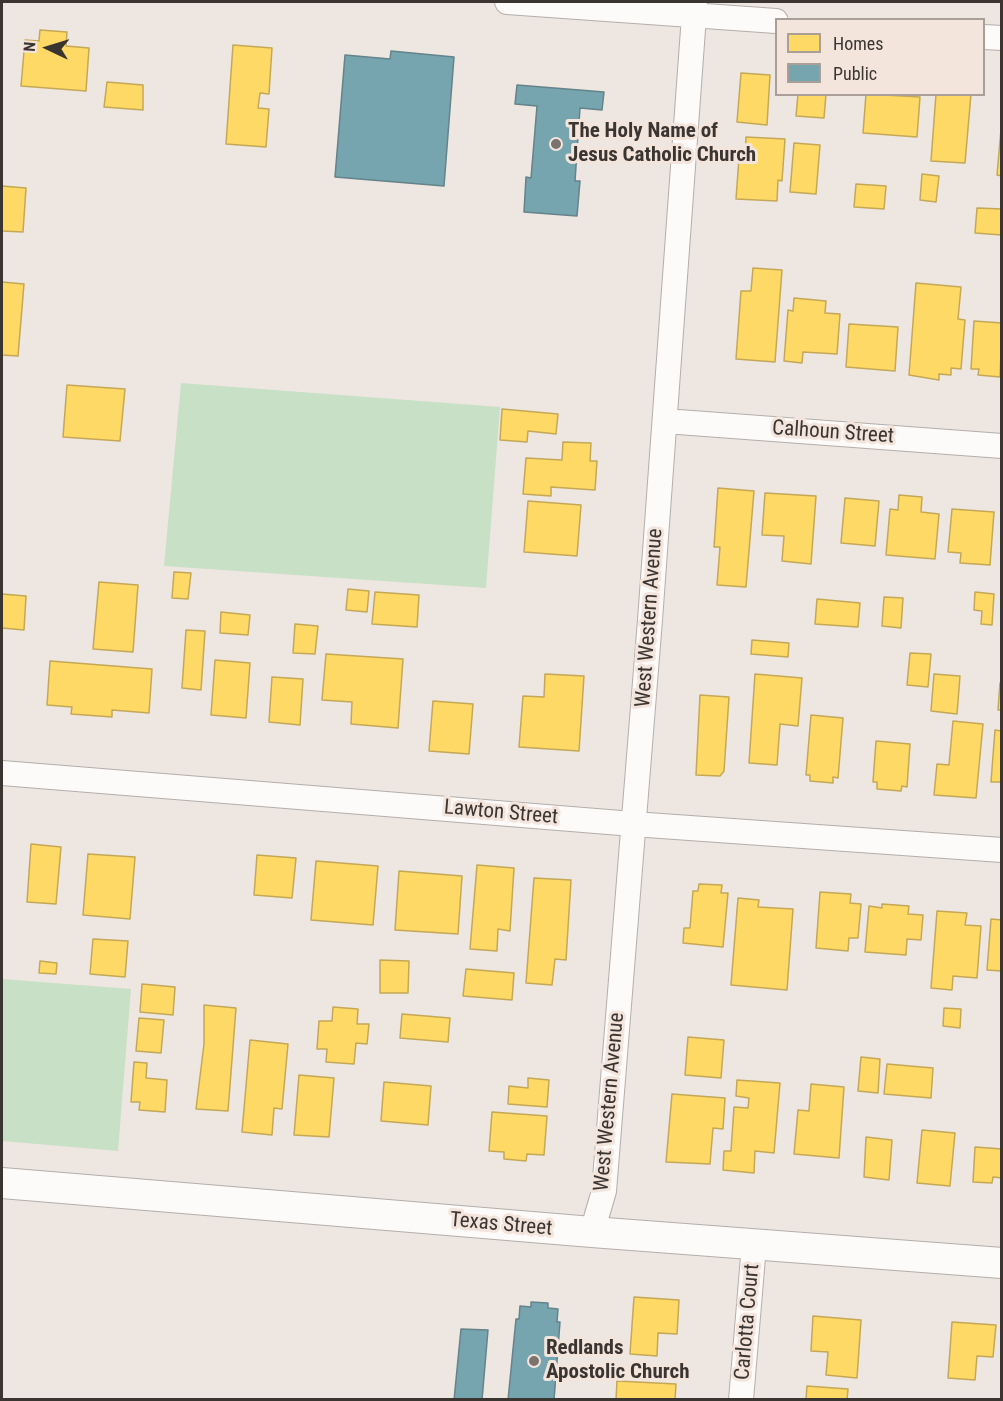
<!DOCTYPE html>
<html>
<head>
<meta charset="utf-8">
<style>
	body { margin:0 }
	#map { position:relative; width:1003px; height:1401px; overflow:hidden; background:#eee6e1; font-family:"Roboto Condensed",sans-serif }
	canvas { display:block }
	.frame { position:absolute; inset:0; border:3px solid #3b3532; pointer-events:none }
	.legend { position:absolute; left:775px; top:18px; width:210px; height:78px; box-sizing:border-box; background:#f3e5dc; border:2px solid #a99f98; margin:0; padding:8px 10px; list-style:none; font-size:18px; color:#3b3532 }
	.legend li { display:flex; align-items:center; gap:12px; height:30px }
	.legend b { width:30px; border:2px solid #a99f98 }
	.north { position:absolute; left:18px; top:18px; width:60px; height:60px; -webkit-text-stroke:4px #f3e5dc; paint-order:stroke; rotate:274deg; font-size:16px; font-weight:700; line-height:24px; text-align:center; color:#3b3532 }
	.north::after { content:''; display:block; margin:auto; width:21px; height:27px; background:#3b3532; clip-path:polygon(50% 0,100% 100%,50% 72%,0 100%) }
</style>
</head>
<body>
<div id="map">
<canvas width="1003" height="1401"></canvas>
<div class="frame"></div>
<ul class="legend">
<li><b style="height:16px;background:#ffd966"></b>Homes</li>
<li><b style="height:16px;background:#76a5af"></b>Public</li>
</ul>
<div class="north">N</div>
</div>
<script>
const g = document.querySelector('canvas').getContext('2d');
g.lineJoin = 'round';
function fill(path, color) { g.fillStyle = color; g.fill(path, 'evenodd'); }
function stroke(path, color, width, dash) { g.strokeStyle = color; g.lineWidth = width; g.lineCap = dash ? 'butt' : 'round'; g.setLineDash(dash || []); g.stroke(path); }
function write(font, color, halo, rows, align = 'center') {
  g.font = font + ' "Roboto Condensed",sans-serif'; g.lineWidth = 6; g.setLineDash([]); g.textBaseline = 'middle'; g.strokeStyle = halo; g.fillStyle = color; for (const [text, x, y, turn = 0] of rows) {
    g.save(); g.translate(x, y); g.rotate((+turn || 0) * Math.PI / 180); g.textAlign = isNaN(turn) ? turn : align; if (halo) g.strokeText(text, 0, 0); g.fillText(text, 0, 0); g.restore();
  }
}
const green = new Path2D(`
	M181,383l319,24 -14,181 -322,-22z
	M2,979l129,10 -13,162 -116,-10z`);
const homes = new Path2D(`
	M40,30l27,2 -1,14 23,2 -3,43 -65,-5 4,-46 14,1z
	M233,45l39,3 -3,46 -9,-1 -2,15 11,1 -3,38 -40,-3z
	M741,73l29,2 -3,50 -30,-3z
	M107,82l36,3v25l-39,-3z
	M798,94h28l-2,24 -28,-2z
	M866,94l54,3 -3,40 -54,-4z
	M936,94h35l-6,69 -34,-2z
	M1002,118v58l-5,-1z
	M746,137l39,2 -3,42 -4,-1 -1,21 -41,-2 3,-41h6z
	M794,143l26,2 -4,49 -26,-2z
	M922,174l17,2 -3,26 -16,-2z
	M856,184l30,2 -2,23 -30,-2z
	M2,186l24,2 -3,44 -21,-1z
	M977,208l25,1v26l-27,-2z
	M753,268l29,2 -7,92 -39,-3 5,-68h10z
	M2,282l22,2 -6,72 -16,-1z
	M916,283l45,4 -3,32 7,1 -4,49 -10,-1v7l-12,-1v6l-30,-5z
	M794,298l32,3 -1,12 15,1 -3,40 -34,-2 -1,11 -18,-2 4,-51 5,1z
	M974,321l28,2 -2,54 -22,-2 1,-6h-8z
	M849,324l49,3 -3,44 -49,-4z
	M67,385l58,4 -5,52 -57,-4z
	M502,409l56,5 -2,20 -28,-3 -1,11 -27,-2z
	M563,442l28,1 -1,18h7l-2,29 -44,-3v9l-28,-2 3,-36 36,2z
	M718,488l36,3 -8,96 -29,-2 3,-38h-6z
	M765,493l51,3 -5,68 -29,-3 2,-25 -22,-1z
	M899,495l23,2 -1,15 18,2 -4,45 -49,-4 4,-46 8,1z
	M845,498l34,3 -4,45 -34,-3z
	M528,501l53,4 -4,51 -53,-4z
	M952,509l42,3 -4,53 -30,-2 1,-10 -13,-1z
	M174,572l17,1 -3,26 -16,-1z
	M99,582l39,3 -5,67 -40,-3z
	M348,589l21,2 -2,21 -21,-2z
	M375,592l44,3 -2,32 -45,-3z
	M975,592l19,2 -2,31 -11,-1 1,-13 -8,-1z
	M2,594l24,2 -2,34 -22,-2z
	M884,597l19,1 -2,30 -19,-2z
	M817,599l43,4 -2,24 -43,-3z
	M221,612l29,3 -2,20 -28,-2z
	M295,624l23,2 -3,28 -22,-1z
	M186,630l19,1 -4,59 -19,-2z
	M752,640l37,3 -1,14 -37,-3z
	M910,653l21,1 -3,33 -21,-2z
	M326,654l77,5 -5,69 -47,-4 1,-22 -30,-2z
	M215,660l35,3 -4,55 -35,-3z
	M50,661l102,8 -3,44 -37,-3v7l-41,-3 1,-7 -25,-2z
	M545,674l39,2 -5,75 -60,-4 4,-51 21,1z
	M755,674l47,4 -4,48 -18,-2 -3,41 -28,-2z
	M934,674l26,2 -3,38 -26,-3z
	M272,677l31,2 -3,46 -31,-3z
	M1000,683h2v27h-4z
	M700,695l29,2 -5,74 -4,5 -24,-1z
	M433,701l40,3 -4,50 -40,-3z
	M811,715l32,3 -5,60 -5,-1v6l-23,-2v-6h-4z
	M953,721l30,3 -7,74 -42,-3 3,-31 12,1z
	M995,730l7,1v51h-11z
	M876,741l34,3 -3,43 -5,-1 -1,5 -24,-2v-7h-4z
	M31,844l30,3 -5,57 -29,-2z
	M88,854l47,3 -5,62 -47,-4z
	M257,855l39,3 -4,40 -38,-3z
	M316,861l62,5 -5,59 -62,-5z
	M477,865l37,3 -4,63 -12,-2 -1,22 -27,-2z
	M399,871l63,5 -4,58 -63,-4z
	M534,878l37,2 -5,80 -11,-1 -3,26 -26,-2z
	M699,884l23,1 -1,8h7l-5,54 -40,-4 1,-15h6l3,-37h5z
	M820,892l31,2 -1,9 11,1 -3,34h-9l-1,13 -32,-3z
	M738,898l21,2 -1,7 35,2 -6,81 -56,-5z
	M882,904l27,2 -1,8 15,1 -2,25 -14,-1 -1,16 -41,-3 4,-46 13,2z
	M937,911l30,2 -2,12 16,1 -4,52 -24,-2 -1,14 -21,-2z
	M991,919l11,1v51l-15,-1z
	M93,939l35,2 -3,36 -35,-3z
	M380,960l29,1 -1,32h-28z
	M40,961l17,2 -1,11 -17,-1z
	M466,969l48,4 -2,27 -49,-4z
	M142,984l33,3 -2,28 -33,-3z
	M204,1005l32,3 -8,103 -32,-2 8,-65z
	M333,1007l25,2 -1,15h12l-2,20 -11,-1 -2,21 -28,-2 1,-13h-10l2,-28h13z
	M944,1008l17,1 -1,19 -17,-2z
	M402,1014l48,4 -2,24 -48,-4z
	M139,1018l25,2 -3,33 -25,-2z
	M688,1037l36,3 -3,38 -36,-3z
	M250,1040l38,4 -6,65 -8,-1 -2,27 -30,-3z
	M861,1057l19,2 -2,34 -20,-2z
	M134,1062l13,1 -1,15 21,2 -2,32 -26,-2 1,-8h-9z
	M887,1064l46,4 -2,30 -47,-4z
	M299,1075l35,3 -5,59 -35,-2z
	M528,1078l21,2 -2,27 -39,-3 1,-18 19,2z
	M737,1080l43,3 -6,70 -19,-2 -1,22 -31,-3 1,-19h7l3,-44 14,1 1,-10 -13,-2z
	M384,1082l47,4 -3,39 -47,-4z
	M811,1084l33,3 -5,71 -45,-4 4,-44 11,1z
	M672,1094l53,4 -2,31 -10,-1 -3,36 -44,-2z
	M492,1112l55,4 -3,39 -17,-1 -1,7 -22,-2v-7l-15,-1z
	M922,1130l33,3 -5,53 -33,-3z
	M866,1137l26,3 -3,40 -25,-3z
	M975,1147l27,2v29l-9,-1 -1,6 -19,-1z
	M634,1297l45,3 -2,34 -19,-1 -1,23 -27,-2z
	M813,1316l48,4 -4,58 -31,-3 2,-23 -17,-1z
	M952,1322l44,3 -3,32 -16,-1 -2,24 -27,-2z
	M617,1381l59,3 -1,16h-59z
	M807,1386l41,3 -1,11h-41z`);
const public = new Path2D(`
	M391,51l63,6 -10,129 -109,-9 10,-122 45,4z
	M517,85l87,7 -2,18 -22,-2 -5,73h5l-3,35 -53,-4 2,-35 5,1 6,-72 -22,-2z
	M531,1302l17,1v5l10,1 -1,13h3l-6,78h-46l8,-81h3l1,-13 11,1z
	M461,1329l27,1 -6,70h-28z`);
const minor = new Path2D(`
	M507,2l269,19
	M984,37l18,1
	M665,421l337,25
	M2,773l631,51 369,26
	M592,1232l12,-41 46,-571 45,-618
	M741,1400l13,-155`);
const tertiary = new Path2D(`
	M2,1183l590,49 410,31`);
const markers = [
	[556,144,6,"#7a736f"],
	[534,1361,6,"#7a736f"]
];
const poiNames = [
	["The Holy Name of",568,132],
	["Jesus Catholic Church",568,156],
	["Redlands",546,1349],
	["Apostolic Church",546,1373]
];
const streetNames = [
	["Calhoun Street",833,433,4],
	["West Western Avenue",650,618,-86],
	["Lawton Street",501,813,5],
	["West Western Avenue",610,1102,-85],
	["Texas Street",501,1225,5],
	["Carlotta Court",748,1322,-85]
];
fill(green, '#c8e0c6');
fill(homes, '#ffd966');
stroke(homes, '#c4a856', 1.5);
fill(public, '#76a5af');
stroke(public, '#64838a', 1.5);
stroke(minor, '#b4aeaa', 26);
stroke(tertiary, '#b4aeaa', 32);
stroke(minor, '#fcfbfa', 24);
stroke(tertiary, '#fcfbfa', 30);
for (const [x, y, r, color] of markers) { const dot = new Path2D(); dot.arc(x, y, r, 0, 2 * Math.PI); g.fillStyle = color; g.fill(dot); stroke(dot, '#f3e5dc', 2); }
write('bold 21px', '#3b3532', '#f3e5dc', poiNames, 'left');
write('21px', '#3b3532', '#f3e5dc', streetNames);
</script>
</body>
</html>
